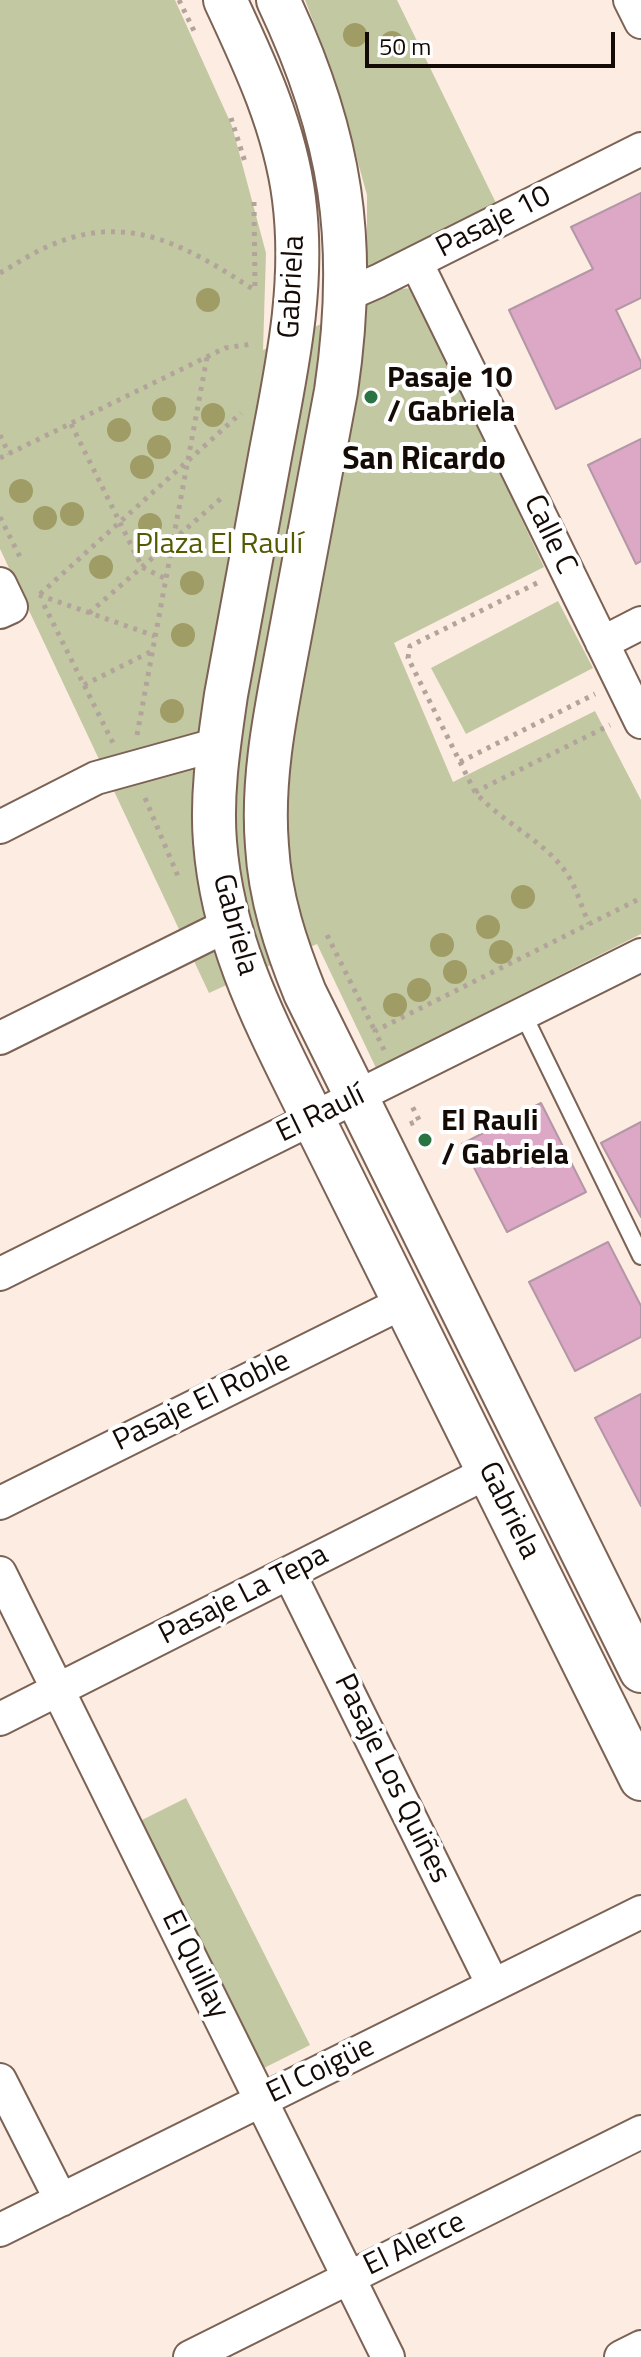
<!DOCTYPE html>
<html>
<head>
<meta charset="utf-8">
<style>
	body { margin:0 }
	#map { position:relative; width:641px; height:2357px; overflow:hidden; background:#fdece1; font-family:"Titillium Web",sans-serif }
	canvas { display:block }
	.scale { position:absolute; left:365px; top:32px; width:250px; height:36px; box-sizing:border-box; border:4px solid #140b06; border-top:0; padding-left:10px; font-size:24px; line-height:28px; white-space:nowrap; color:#140b06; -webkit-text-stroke:6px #fff; paint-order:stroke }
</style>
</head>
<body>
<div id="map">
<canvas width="641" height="2357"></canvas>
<div class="scale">50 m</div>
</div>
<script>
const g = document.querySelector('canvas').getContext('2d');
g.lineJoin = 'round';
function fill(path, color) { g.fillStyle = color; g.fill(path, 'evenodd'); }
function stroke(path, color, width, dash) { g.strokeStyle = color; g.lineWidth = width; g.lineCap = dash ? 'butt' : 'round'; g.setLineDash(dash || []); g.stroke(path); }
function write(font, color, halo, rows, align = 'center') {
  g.font = font + ' "Titillium Web",sans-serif'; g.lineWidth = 8; g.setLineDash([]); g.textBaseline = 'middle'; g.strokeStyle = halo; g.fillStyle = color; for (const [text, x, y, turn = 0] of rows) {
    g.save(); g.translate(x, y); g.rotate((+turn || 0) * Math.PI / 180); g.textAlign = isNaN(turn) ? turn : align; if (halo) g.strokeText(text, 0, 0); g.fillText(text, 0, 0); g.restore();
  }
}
const green = new Path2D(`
	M0,0h175l57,126 34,127 -3,97 136,-61 14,-1 131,279 -150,76 59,139 142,-71 46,89v134l-265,134 -59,-124 -108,49 -209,-444z
	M305,0h92l99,203 -129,66v-74l-33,-119z
	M558,601l35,67 -127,66 -35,-66z
	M186,1798l124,247 -54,27 -124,-247z`);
const building = new Path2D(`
	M641,193v105l-25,12 25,52v6l-85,41 -47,-99 84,-41 -22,-42z
	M641,439v122l-5,3 -48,-99z
	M541,1103l45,89 -79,40 -45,-88z
	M641,1122v95l-40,-74z
	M608,1242l33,64v31l-66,34 -46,-89z
	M641,1394v112l-46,-88z`);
const path = new Path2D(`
	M179,0l17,35
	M231,118l14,44
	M254,202l1,90
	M0,273c16,-9 32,-20 49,-27 81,-36 140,2 207,45
	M71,424l71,143 24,12
	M0,435l9,19
	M0,458l225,-110 27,-4
	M0,517l20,40
	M537,583l-127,63 -2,12 67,134c26,29 65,47 87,75 13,15 19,39 27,57
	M40,594l201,-181
	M39,595l116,41
	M44,605l69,138
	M89,613l136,-118
	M84,685l68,-34
	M137,735l70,-378
	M460,762l135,-68
	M475,792l135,-67
	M145,798l35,83
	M327,935l48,96
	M384,1050l-9,-19 266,-133
	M410,1124l9,-4 -7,-14`);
const service = new Path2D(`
	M523,1014l118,242`);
const minor = new Path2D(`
	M630,0l11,22
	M416,262l225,460
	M346,295l32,-14 263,-132
	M0,584l11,23 -11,5
	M602,643l39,-20
	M0,827l96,-49 123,-34
	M0,1038l228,-113
	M0,1274l641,-319
	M0,1503l404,-201
	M0,1573l388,784
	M289,1573l204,412
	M0,1719l488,-247
	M0,2080l61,120
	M0,2230l641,-318
	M190,2357l451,-225
	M621,2357l20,-10`);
const tertiary = new Path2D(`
	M225,0c30,64 60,128 69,199 11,86 -7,168 -23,252 -15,81 -30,163 -45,244 -7,49 -15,98 -11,147 8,104 53,185 98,277l328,660
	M278,0c64,135 80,243 58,391 -15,79 -30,159 -45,239 -13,71 -30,144 -24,216 3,52 19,100 38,147l336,678`);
const trees = [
	[355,35],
	[392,43],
	[208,300],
	[164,409],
	[213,415],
	[119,430],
	[159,447],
	[142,467],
	[21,491],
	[72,514],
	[45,518],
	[150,525],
	[101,567],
	[192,583],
	[183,635],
	[172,711],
	[523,897],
	[488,927],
	[442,945],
	[501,952],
	[455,972],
	[419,990],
	[395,1005]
];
const markers = [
	[371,397,8,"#297442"],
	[425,1140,8,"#297442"]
];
const streetNames = [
	["Pasaje 10",494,223,-27],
	["Gabriela",293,287,-87],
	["Calle C",549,535,64],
	["Gabriela",234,925,75],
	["El Raulí",321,1115,-26],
	["Pasaje El Roble",202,1402,-26],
	["Gabriela",508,1511,64],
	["Pasaje La Tepa",244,1596,-27],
	["Pasaje Los Quiñes",391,1779,64],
	["El Quillay",194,1965,64],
	["El Coigüe",321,2071,-26],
	["El Alerce",415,2245,-26]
];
const poiNames = [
	["Pasaje 10",387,380],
	["/ Gabriela",387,414],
	["El Rauli",441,1123],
	["/ Gabriela",441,1157]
];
const parkNames = [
	["Plaza El Raulí",219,546]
];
const neighbourhoodNames = [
	["San Ricardo",424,461]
];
fill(green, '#c2c9a2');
fill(building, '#dca8c6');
stroke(building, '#b397a6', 2);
stroke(service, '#7b6254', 20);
stroke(minor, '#7b6254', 36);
stroke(tertiary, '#7b6254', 46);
stroke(path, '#b3a49b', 5, [4, 6]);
stroke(service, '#fff', 16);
stroke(minor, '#fff', 32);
stroke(tertiary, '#fff', 42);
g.fillStyle = '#a09c65';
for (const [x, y] of trees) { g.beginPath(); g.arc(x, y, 12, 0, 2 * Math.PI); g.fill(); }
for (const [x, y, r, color] of markers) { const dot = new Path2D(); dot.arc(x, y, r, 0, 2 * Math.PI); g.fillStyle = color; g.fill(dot); stroke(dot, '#fff', 3); }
write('30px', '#140b06', '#fff', streetNames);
write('bold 30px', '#140b06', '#fff', poiNames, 'left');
write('30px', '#535a00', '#fff', parkNames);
write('bold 32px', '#140b06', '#fff', neighbourhoodNames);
</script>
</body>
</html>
